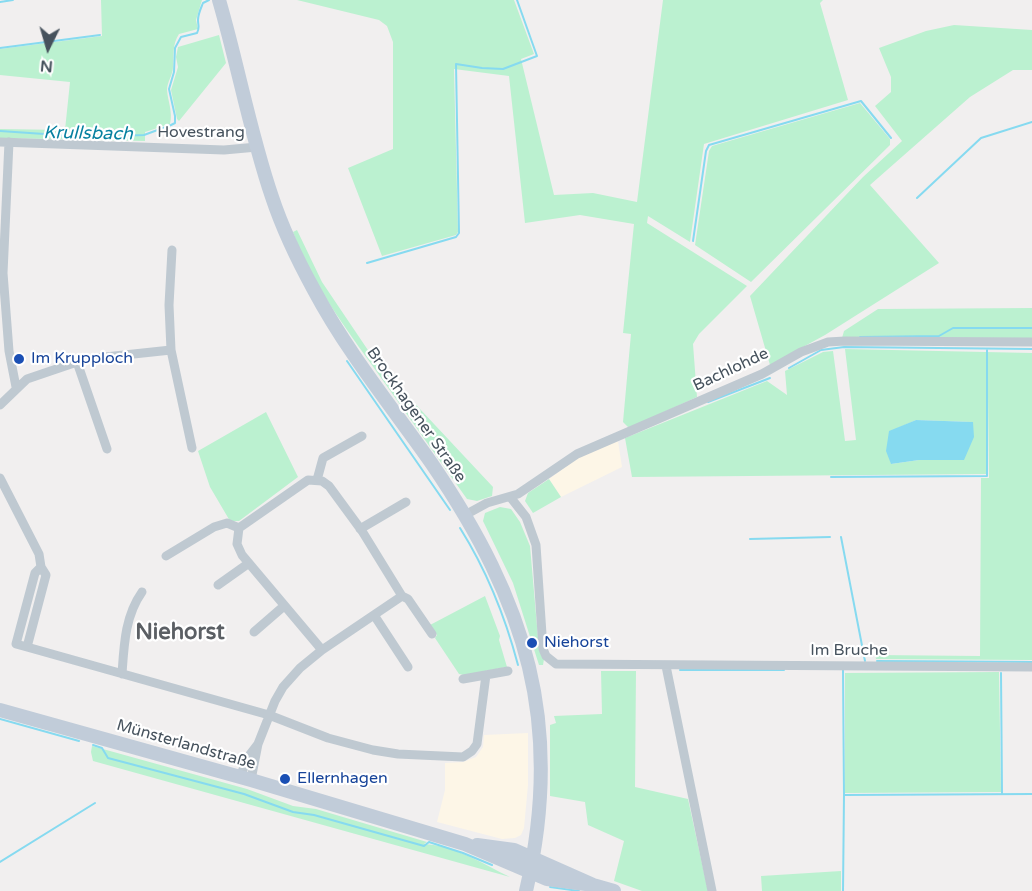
<!DOCTYPE html>
<html>
<head>
<meta charset="utf-8">
<style>
	body { margin:0 }
	#map { position:relative; width:1032px; height:891px; overflow:hidden; background:#f1efef; font-family:"Varela Round",sans-serif }
	canvas { display:block }
	.north { position:absolute; left:18px; top:18px; width:60px; height:60px; -webkit-text-stroke:4px #fff; paint-order:stroke; rotate:185deg; font-size:16px; font-weight:700; line-height:24px; text-align:center; color:#46525d }
	.north::after { content:''; display:block; margin:auto; width:21px; height:27px; background:#46525d; clip-path:polygon(50% 0,100% 100%,50% 72%,0 100%) }
</style>
</head>
<body>
<div id="map">
<canvas width="1032" height="891"></canvas>
<div class="north">N</div>
</div>
<script>
const g = document.querySelector('canvas').getContext('2d');
g.lineJoin = 'round';
function fill(path, color) { g.fillStyle = color; g.fill(path, 'evenodd'); }
function stroke(path, color, width, dash) { g.strokeStyle = color; g.lineWidth = width; g.lineCap = dash ? 'butt' : 'round'; g.setLineDash(dash || []); g.stroke(path); }
function write(font, color, halo, rows, align = 'center') {
  g.font = font + ' "Varela Round",sans-serif'; g.lineWidth = 4.5; g.setLineDash([]); g.textBaseline = 'middle'; g.strokeStyle = halo; g.fillStyle = color; for (const [text, x, y, turn = 0] of rows) {
    g.save(); g.translate(x, y); g.rotate((+turn || 0) * Math.PI / 180); g.textAlign = isNaN(turn) ? turn : align; if (halo) g.strokeText(text, 0, 0); g.fillText(text, 0, 0); g.restore();
  }
}
const commercial = new Path2D(`
	M618,441l4,26 -61,30 -12,-18 29,-21z
	M528,733v52l-4,43 -3,7 -6,3 -13,1 -65,-17 8,-32v-27l18,-1 13,-5 7,-10 1,-12z`);
const green = new Path2D(`
	M101,0h101l-6,20 2,9 -19,5c-7,11 -5,21 -6,33 0,8 -6,15 -6,23 1,12 6,22 3,34l-25,8v9l-145,-3v-9l65,1 5,-48 -70,-7v-26l102,-13z
	M297,0h217l20,54 -13,5 33,136 39,-2 44,9 26,-202h160l-3,3 28,97 -144,44 -14,98 -42,-26 -1,7 100,63 -48,48 -6,10 4,53 -68,31 -6,-6 8,-88 -8,-1 11,-109 -54,-9 -55,8 -16,-147 -55,-7 4,163 -2,3 -74,21 -34,-88 45,-19v-107l-6,-16 -8,-6z
	M954,25l78,5v40h-19l-43,27 -100,88 69,78 -114,72 -55,30 -20,-69 113,-119 39,-36 -27,-35 16,-14v-15l-12,-29 47,-17z
	M219,35l7,28 -47,58 -2,-2 -6,-29 7,-23 -2,-10 2,-10z
	M860,103l30,36v6l-139,137 -56,-37 14,-94 3,-5z
	M297,230l25,52 54,80 117,125 -1,9 -15,5 -10,-2c-33,-46 -65,-92 -98,-138 -29,-41 -59,-81 -76,-129z
	M1032,308v30h-190l2,-7 34,-22z
	M845,349l187,4v307l-156,-1 -1,-4 105,1 1,-178h8l-1,-82 -2,1v77l-354,3 -7,-39 142,-57 20,14 -2,-24 38,-19 10,-1 12,90 11,-1zM916,420l56,2h1l-54,38 -28,4 -2,-32z
	M266,412l32,65 -59,44h-9l-20,-34 -12,-36z
	M549,479l12,18 -28,16 -8,-12 3,-8z
	M500,507l11,2 9,13 10,24 9,103 5,10 -1,6h-4l-26,-82 -30,-62 2,-8z
	M485,596l15,40 -1,4 8,27 -43,8 -5,-1 -24,-36 2,-3 -7,-10z
	M601,671h35l-1,116 53,12 20,92h-66l-28,-10 10,-40 -36,-16 -3,-23 -35,-6v-71l6,-2 -2,-7 48,-2z
	M999,672l2,120 -156,1v-120z
	M92,746l155,43 46,17 23,3 111,33 -3,2c30,1 59,20 86,33l-417,-116 -2,-9z
	M841,871v20h-79l-1,-15z`);
const water = new Path2D(`
	M916,420l57,2 1,15 -10,23h-45l-28,4 -5,-13 3,-20z`);
const stream = new Path2D(`
	M0,2l13,-2
	M0,48l100,-13
	M0,131l89,6 55,-2 27,-10 4,-2v-7l-6,-27 5,-17 1,-24 6,-11 16,-4c3,-6 1,-7 1,-13 0,-6 3,-12 5,-17l6,-3
	M917,198l64,-60 51,-16
	M693,241l13,-90 3,-6 152,-44 30,37
	M367,263l89,-26 3,-4 -3,-169 26,4 21,1 34,-13 -20,-56
	M860,337l79,-1 14,-8h79
	M347,361l103,149
	M789,368l32,-18 23,-3 188,2
	M708,402l62,-24
	M831,477l156,-1v-127
	M460,528c27,43 45,88 58,137
	M841,537l24,124
	M750,539l80,-2
	M877,661l155,1
	M680,670h104
	M843,670l1,125 188,-1
	M1001,673l1,121
	M0,719l79,22
	M93,745l9,3 6,10 136,36 49,18 21,3 110,31 5,-4 34,11 29,12
	M0,862l95,-59
	M550,887l29,4
	M843,891l1,-96`);
const minor = new Path2D(`
	M0,142l224,8 33,-3
	M9,142l-6,131 6,78 7,36
	M172,250l-3,55 2,45 21,98
	M77,362l30,87
	M0,405l27,-26 50,-17 19,-4 75,-8
	M0,478l39,76 2,13
	M317,480l6,-22 39,-22
	M511,498l15,19 10,28 7,104 3,7 10,8 476,3
	M465,515l22,-12 31,-9 59,-40 185,-80 39,-22 27,-10 17,-1 187,1
	M360,529l46,-27
	M166,556l48,-29 13,-4 12,5
	M218,585l31,-22
	M374,615l34,52
	M254,632l30,-26
	M27,647l-11,-3 19,-71 6,-6 5,8 -19,72 242,68 59,23 45,12 25,4 65,3 9,-6 5,-7 9,-69
	M322,650l-80,-95 -5,-11 2,-16 69,-48 14,1 7,5 33,45 40,65 6,3 24,35
	M666,666l46,225
	M122,674c2,-29 3,-58 20,-82
	M463,679l45,-8
	M240,777l8,-20 10,-13 17,-43 8,-14 17,-19 22,-18 80,-54
	M251,780l7,-36`);
const secondary = new Path2D(`
	M219,0c19,65 31,133 53,197 11,33 26,64 42,93 33,62 78,117 118,174 94,138 133,260 94,427
	M0,710l251,70 214,64 82,35 46,6
	M477,845l37,5 79,35 21,6`);
const markers = [
	[19,359,6,"#1a4fb4"],
	[532,643,6,"#1a4fb4"],
	[285,779,6,"#1a4fb4"]
];
const streetNames = [
	["Hovestrang",201,133],
	["Bachlohde",731,370,-25],
	["Brockhagener Straße",416,415,55],
	["Im Bruche",849,651],
	["Münsterlandstraße",186,745,16]
];
const transitNames = [
	["Im Krupploch",31,359],
	["Niehorst",544,643],
	["Ellernhagen",297,779]
];
const waterNames = [
	["Krullsbach",88,134,1]
];
const districtNames = [
	["Niehorst",180,633]
];
fill(commercial, '#fdf6e7');
fill(green, '#bbf1d0');
fill(water, '#86daf0');
stroke(stream, '#86daf0', 2);
stroke(minor, '#bfc9d1', 9);
stroke(secondary, '#c1ccd9', 14);
for (const [x, y, r, color] of markers) { const dot = new Path2D(); dot.arc(x, y, r, 0, 2 * Math.PI); g.fillStyle = color; g.fill(dot); stroke(dot, '#fff', 2); }
write('16px', '#46525d', '#fff', streetNames);
write('16px', '#164399', '#fff', transitNames, 'left');
write('italic 18px', '#0781a0', '#fff', waterNames);
write('bold 22px', '#5b5f64', '#fff', districtNames);
</script>
</body>
</html>
